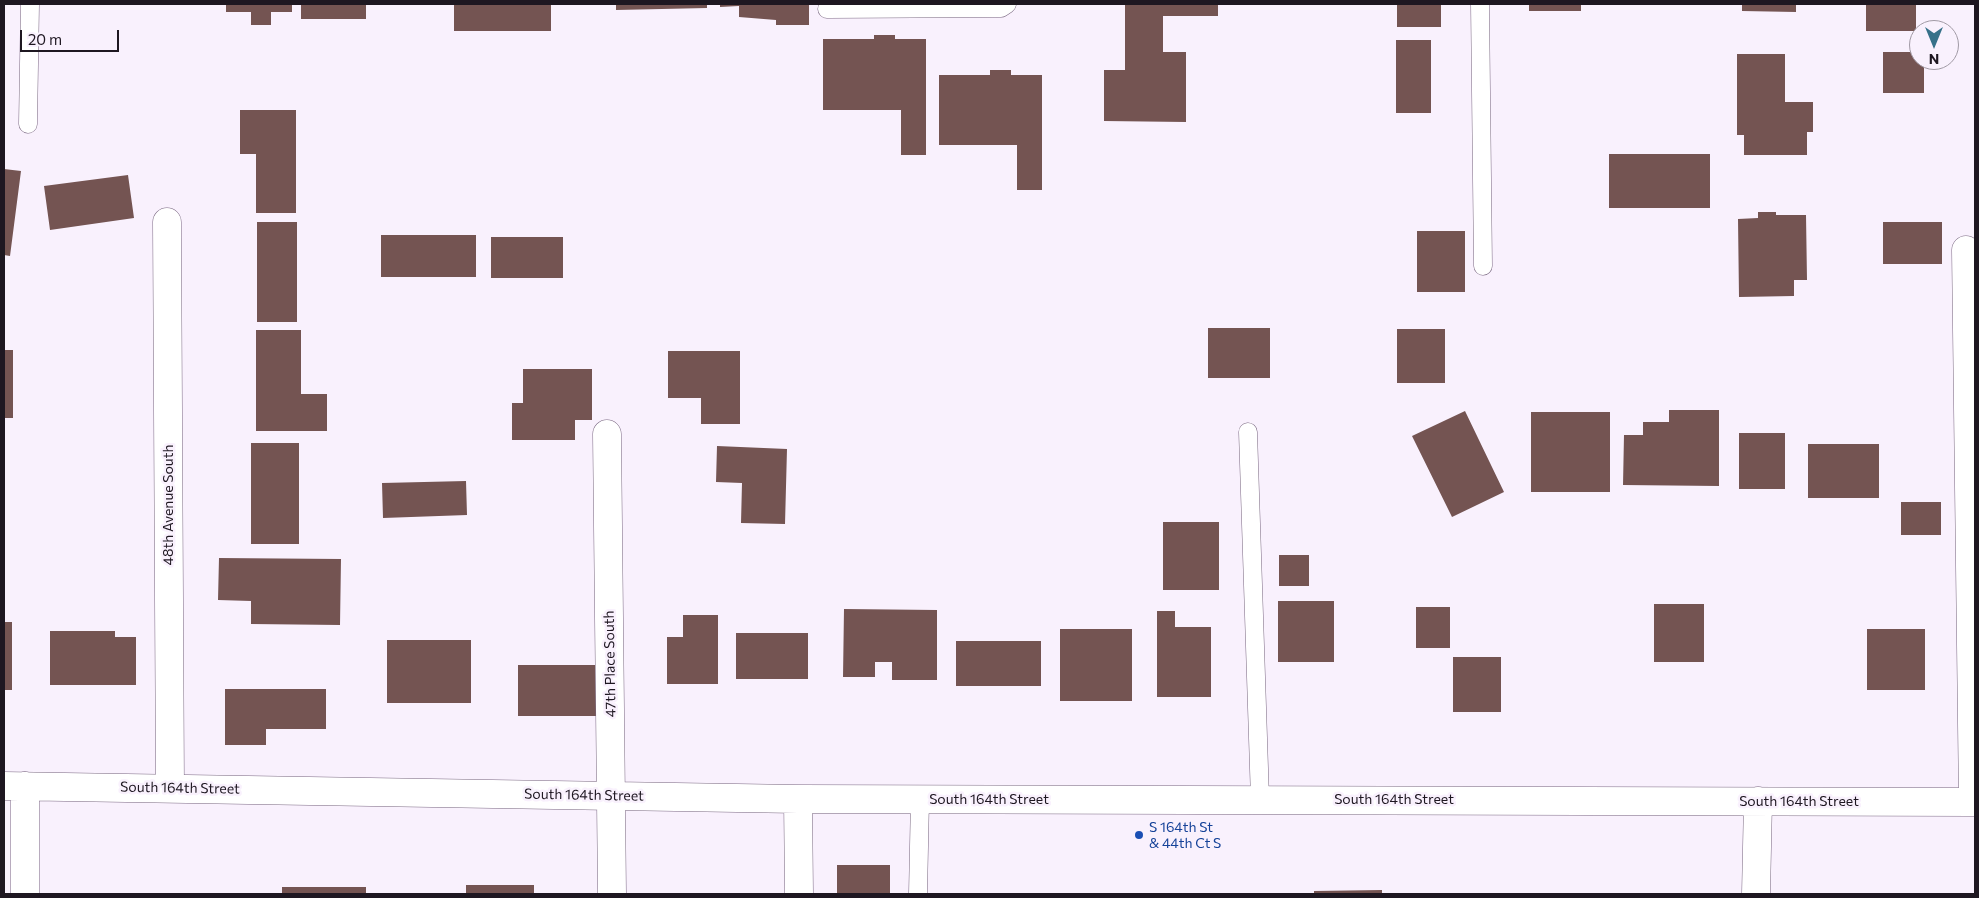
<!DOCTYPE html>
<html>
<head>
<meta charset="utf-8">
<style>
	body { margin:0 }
	#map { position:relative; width:1979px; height:898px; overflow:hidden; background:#f9f1fd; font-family:Commissioner,sans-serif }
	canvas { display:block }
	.frame { position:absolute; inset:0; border:5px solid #1e1721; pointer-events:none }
	.north { position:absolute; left:1909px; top:20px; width:50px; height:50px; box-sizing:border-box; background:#f9f1fd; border:1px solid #a19aa5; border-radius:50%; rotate:180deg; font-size:14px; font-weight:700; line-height:20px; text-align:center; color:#1e1721 }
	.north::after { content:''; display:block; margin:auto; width:18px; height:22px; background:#37718a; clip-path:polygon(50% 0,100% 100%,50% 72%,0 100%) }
	.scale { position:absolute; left:20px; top:30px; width:99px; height:22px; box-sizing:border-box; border:2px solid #1e1721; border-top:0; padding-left:6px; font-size:15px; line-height:18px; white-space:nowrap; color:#1e1721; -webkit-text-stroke:4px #f9f1fd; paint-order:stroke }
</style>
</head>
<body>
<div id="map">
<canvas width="1979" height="898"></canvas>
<div class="frame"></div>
<div class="north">N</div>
<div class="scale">20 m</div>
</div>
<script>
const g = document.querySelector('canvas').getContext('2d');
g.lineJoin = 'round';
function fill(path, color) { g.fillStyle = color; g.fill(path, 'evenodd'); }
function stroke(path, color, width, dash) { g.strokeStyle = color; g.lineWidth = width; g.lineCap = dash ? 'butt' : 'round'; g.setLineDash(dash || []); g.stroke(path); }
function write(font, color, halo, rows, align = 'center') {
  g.font = font + ' Commissioner,sans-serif'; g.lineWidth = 5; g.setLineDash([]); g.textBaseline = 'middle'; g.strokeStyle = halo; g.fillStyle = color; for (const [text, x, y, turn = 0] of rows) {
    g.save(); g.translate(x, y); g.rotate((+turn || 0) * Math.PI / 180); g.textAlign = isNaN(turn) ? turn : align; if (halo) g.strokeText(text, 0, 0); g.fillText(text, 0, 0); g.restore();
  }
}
const building = new Path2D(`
	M226,4h66v8h-21v13h-20v-13h-25z
	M301,4h65v15h-65z
	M454,4h97v27h-97z
	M616,4h91v4l-91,2z
	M720,4h89v21h-33v-5l-37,-3v-11l-19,1z
	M1125,4h93v12h-55v36h23v70l-82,-1v-51h21z
	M1397,4h44v23h-44z
	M1529,4h52v7h-52z
	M1742,4h54v8l-54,-1z
	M1866,4h50v27h-50z
	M874,35h21v4h31v116h-25v-45h-78v-71h51z
	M1396,40h35v73h-35z
	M1883,52h36v8h5v33h-41z
	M1737,54h48v48h28v30h-6v23h-63v-20h-7z
	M990,70h21v5h31v115h-25v-45h-78v-70h51z
	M240,110h56v103h-40v-59h-16z
	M1609,154h101v54h-101z
	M4,169l17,2 -11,85 -6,-1z
	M128,175l6,43 -84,12 -6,-44z
	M1758,212h18v3h30l1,65h-13v16l-55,1 -1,-78 20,-1z
	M257,222h40v100h-40z
	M1883,222h59v42h-59z
	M1417,231h48v61h-48z
	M381,235h95v42h-95z
	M491,237h72v41h-72z
	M1208,328h62v50h-62z
	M1397,329h48v54h-48z
	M256,330h45v64h26v37h-71z
	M4,350h9v68h-9z
	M668,351h72v73h-39v-26h-33z
	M523,369h69v51h-17v20h-63v-37h11z
	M1669,410h50v76l-96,-1 1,-50h19v-13h26z
	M1465,411l39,81 -52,25 -40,-81z
	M1531,412h79v80h-79z
	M1739,433h46v56h-46z
	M251,443h48v101h-48z
	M1808,444h71v54h-71z
	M717,446l70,3 -2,75 -44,-1 1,-40 -26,-1z
	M466,481l1,34 -84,3 -1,-35z
	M1901,502h40v33h-40z
	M1163,522h56v68h-56z
	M1279,555h30v31h-30z
	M219,558l122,1 -1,66 -89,-1v-23l-33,-1z
	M1278,601h56v61h-56z
	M1654,604h50v58h-50z
	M1416,607h34v41h-34z
	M844,609l93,1v70h-45v-18h-17v15h-32z
	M1157,611h18v16h36v70h-54z
	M683,615h35v69h-51v-47h16z
	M4,622h8v68h-8z
	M1060,629h72v72h-72z
	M1867,629h58v61h-58z
	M50,631h65v6h21v48h-86z
	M736,633h72v46h-72z
	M387,640h84v63h-84z
	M956,641h85v45h-85z
	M1453,657h48v55h-48z
	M518,665h78v51h-78z
	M225,689h101v40h-60v16h-41z
	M837,865h53v29h-53z
	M466,885h68v9h-68z
	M282,887h84v7h-84z
	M1382,890v4h-68v-3z`);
const lane = new Path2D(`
	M1480,4l3,262
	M827,9l174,-1 6,-4
	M28,124l2,-120
	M1248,432l12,367
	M918,894l2,-95`);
const street = new Path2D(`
	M167,222l3,566
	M1966,250l7,552
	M607,434l5,460
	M4,786l794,13 1177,3
	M25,786v108
	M798,799l1,95
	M1756,894l2,-93`);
const markers = [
	[1139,835,5,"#1a4fb4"]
];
const streetNames = [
	["48th Avenue South",168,505,-90],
	["47th Place South",610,664,-91],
	["South 164th Street",180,788,1],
	["South 164th Street",584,795,1],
	["South 164th Street",989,799],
	["South 164th Street",1394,799],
	["South 164th Street",1799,801]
];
const transitNames = [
	["S 164th St",1149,827],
	["& 44th Ct S",1149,843]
];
fill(building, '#745452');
stroke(lane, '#796780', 19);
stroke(street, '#796780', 29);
stroke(lane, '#fff', 18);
stroke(street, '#fff', 28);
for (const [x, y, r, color] of markers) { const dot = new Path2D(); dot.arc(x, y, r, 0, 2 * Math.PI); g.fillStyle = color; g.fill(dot); stroke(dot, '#f9f1fd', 2); }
write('14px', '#1e1721', '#f9f1fd', streetNames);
write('14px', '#164399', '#f9f1fd', transitNames, 'left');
</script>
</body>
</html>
